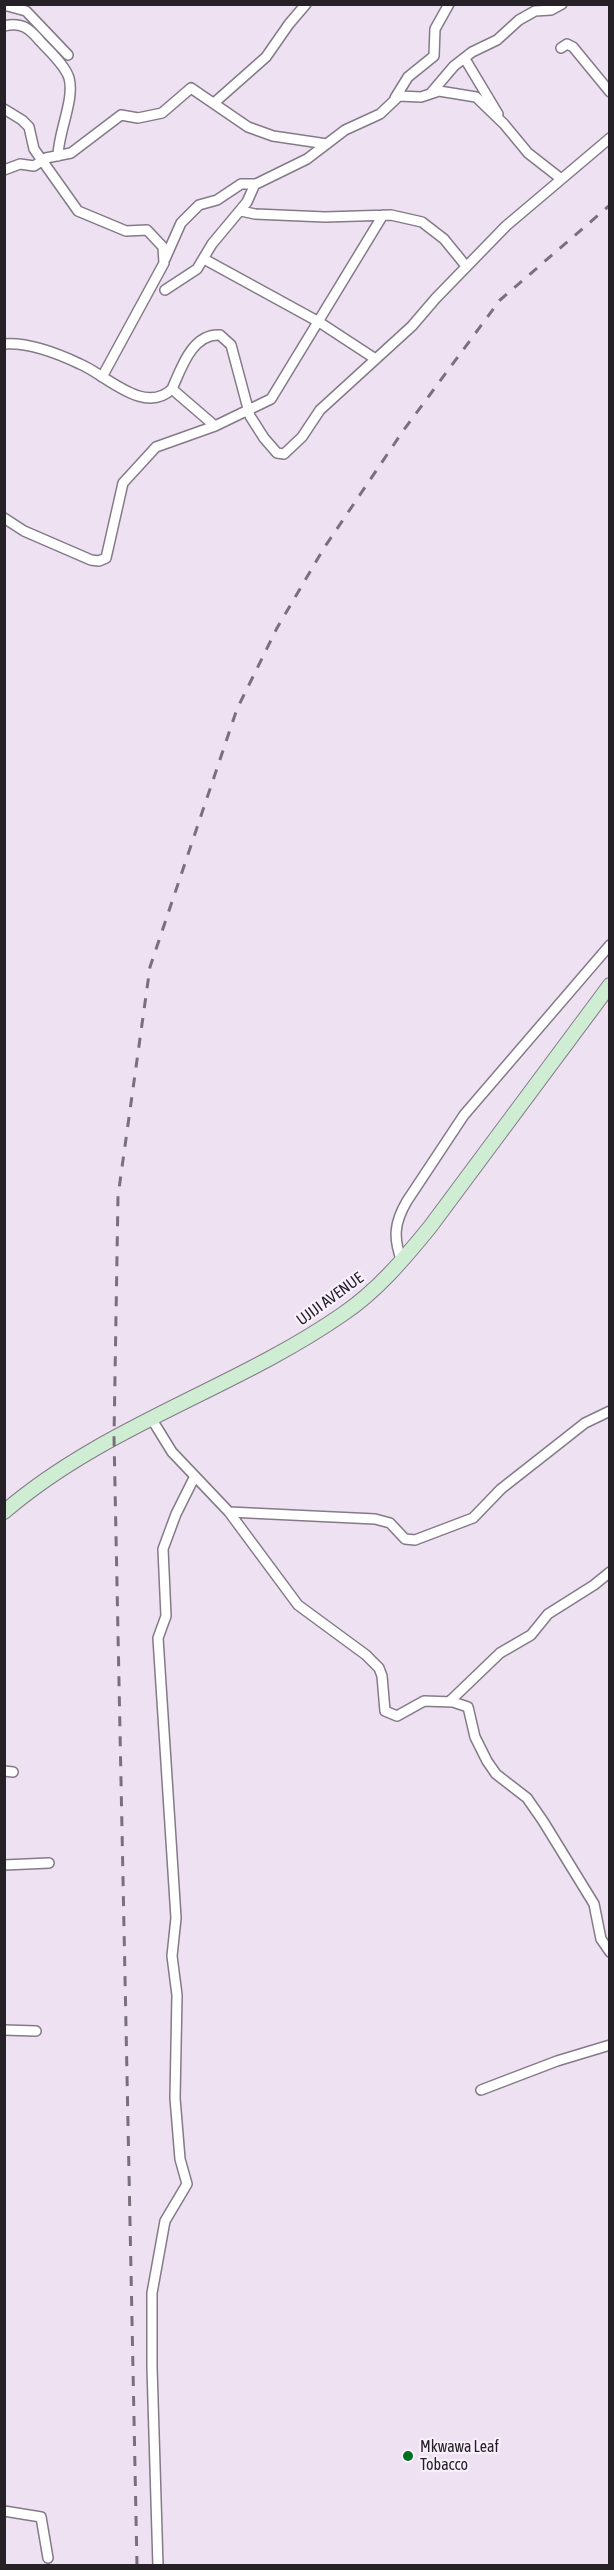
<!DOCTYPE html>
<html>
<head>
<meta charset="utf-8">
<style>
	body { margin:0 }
	#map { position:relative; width:614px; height:2570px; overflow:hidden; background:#ede1f2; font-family:"Asap Condensed",sans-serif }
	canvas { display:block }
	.frame { position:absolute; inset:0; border:6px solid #252127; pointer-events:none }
</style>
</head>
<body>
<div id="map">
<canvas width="614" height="2570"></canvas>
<div class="frame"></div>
</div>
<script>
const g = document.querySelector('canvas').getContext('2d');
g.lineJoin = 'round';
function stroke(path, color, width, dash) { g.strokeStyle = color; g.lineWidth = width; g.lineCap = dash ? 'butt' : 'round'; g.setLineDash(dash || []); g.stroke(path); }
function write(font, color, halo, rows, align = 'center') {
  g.font = font + ' "Asap Condensed",sans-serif'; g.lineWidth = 4.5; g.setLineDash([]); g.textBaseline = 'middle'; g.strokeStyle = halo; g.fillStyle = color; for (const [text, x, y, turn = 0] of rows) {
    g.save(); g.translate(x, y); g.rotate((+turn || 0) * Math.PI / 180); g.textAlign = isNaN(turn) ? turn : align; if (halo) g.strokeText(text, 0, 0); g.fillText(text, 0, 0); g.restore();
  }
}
const minor = new Path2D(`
	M4,5l22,6 42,44
	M4,26c18,-4 25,2 36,15 9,10 25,24 29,37 6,21 -11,55 -11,78
	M561,48l6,-4 6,3 37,45
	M465,59l33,55
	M431,93l23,-27 18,-14 25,-12 22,-20 16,-9 16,-1 11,-6
	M395,98l13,-21 26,-21 1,-27 14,-25
	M214,103l52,-46 23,-33 17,-20
	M4,109l18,11 7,7 5,22 44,62 48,20 21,-1 16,17 1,16 -62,114
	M4,170l16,-6 14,2 12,-8 25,-5 50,-38 17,3 24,-5 29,-25 57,39 25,9 54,8
	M241,211l14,3 70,3 66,-2 31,7 22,17 22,27
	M165,259l16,-36 18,-18 18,-5 24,-16h15l51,-25 38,-29 35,-16 19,-18 22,1 18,-6 37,6 28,27 24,29 32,25
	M204,259l115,63 55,36
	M165,290l32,-21 15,-25 35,-42 8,-18
	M4,344c24,-2 55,10 76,20 25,10 64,52 92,25l43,37
	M172,389c9,-20 20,-56 48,-54l11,10 19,71 14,22 13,15 7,1 18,-17 18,-27 92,-84 24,-28 70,-72 104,-88
	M4,518l20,13 67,29 8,1 7,-3 17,-75 33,-36 59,-21 56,-27 112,-184
	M402,1262c-9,-24 -8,-39 5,-61l57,-86 146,-170
	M151,1418l21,34 57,60 69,93 68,50 13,13 3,8 3,35 12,5 27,-15 29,1 15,5 7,30 12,24 9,13 31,24 16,23 51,83 7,35 9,13
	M229,1512l146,7 15,4 15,16 10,1 58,-22 28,-29 84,-66 25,-12
	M449,1702l51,-49 31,-18 17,-21 46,-29 16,-13
	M4,1771l9,1
	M4,1865l45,-2
	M4,2030l32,1
	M481,2090l76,-29 53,-16
	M4,2511l37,6 7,41
	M158,2566l-6,-199v-74l13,-72 22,-37 -7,-25 -5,-61 2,-103 -5,-39 4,-38 -18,-280 8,-22 -3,-67 13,-35 18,-36`);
const secondary = new Path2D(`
	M4,1512c101,-87 231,-123 339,-198 34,-23 61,-55 87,-87l180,-242`);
const rail = new Path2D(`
	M137,2566l-23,-1129 4,-241 32,-229 87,-258 40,-81 47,-80 79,-117 97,-131 110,-95`);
const markers = [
	[408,2456,6,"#017022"]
];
const streetNames = [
	["UJIJI AVENUE",330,1299,-36]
];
const poiNames = [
	["Mkwawa Leaf",420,2447],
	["Tobacco",420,2465]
];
stroke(minor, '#847a88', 12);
stroke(secondary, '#847a88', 16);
stroke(minor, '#fff', 9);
stroke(secondary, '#cfedd3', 14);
stroke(rail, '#78717c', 3, [10, 10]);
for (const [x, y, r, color] of markers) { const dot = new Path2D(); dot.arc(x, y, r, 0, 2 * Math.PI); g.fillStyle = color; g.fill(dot); stroke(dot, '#f9f0fd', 2); }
write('16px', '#252127', '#f9f0fd', streetNames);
write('16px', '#252127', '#f9f0fd', poiNames, 'left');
</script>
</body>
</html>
